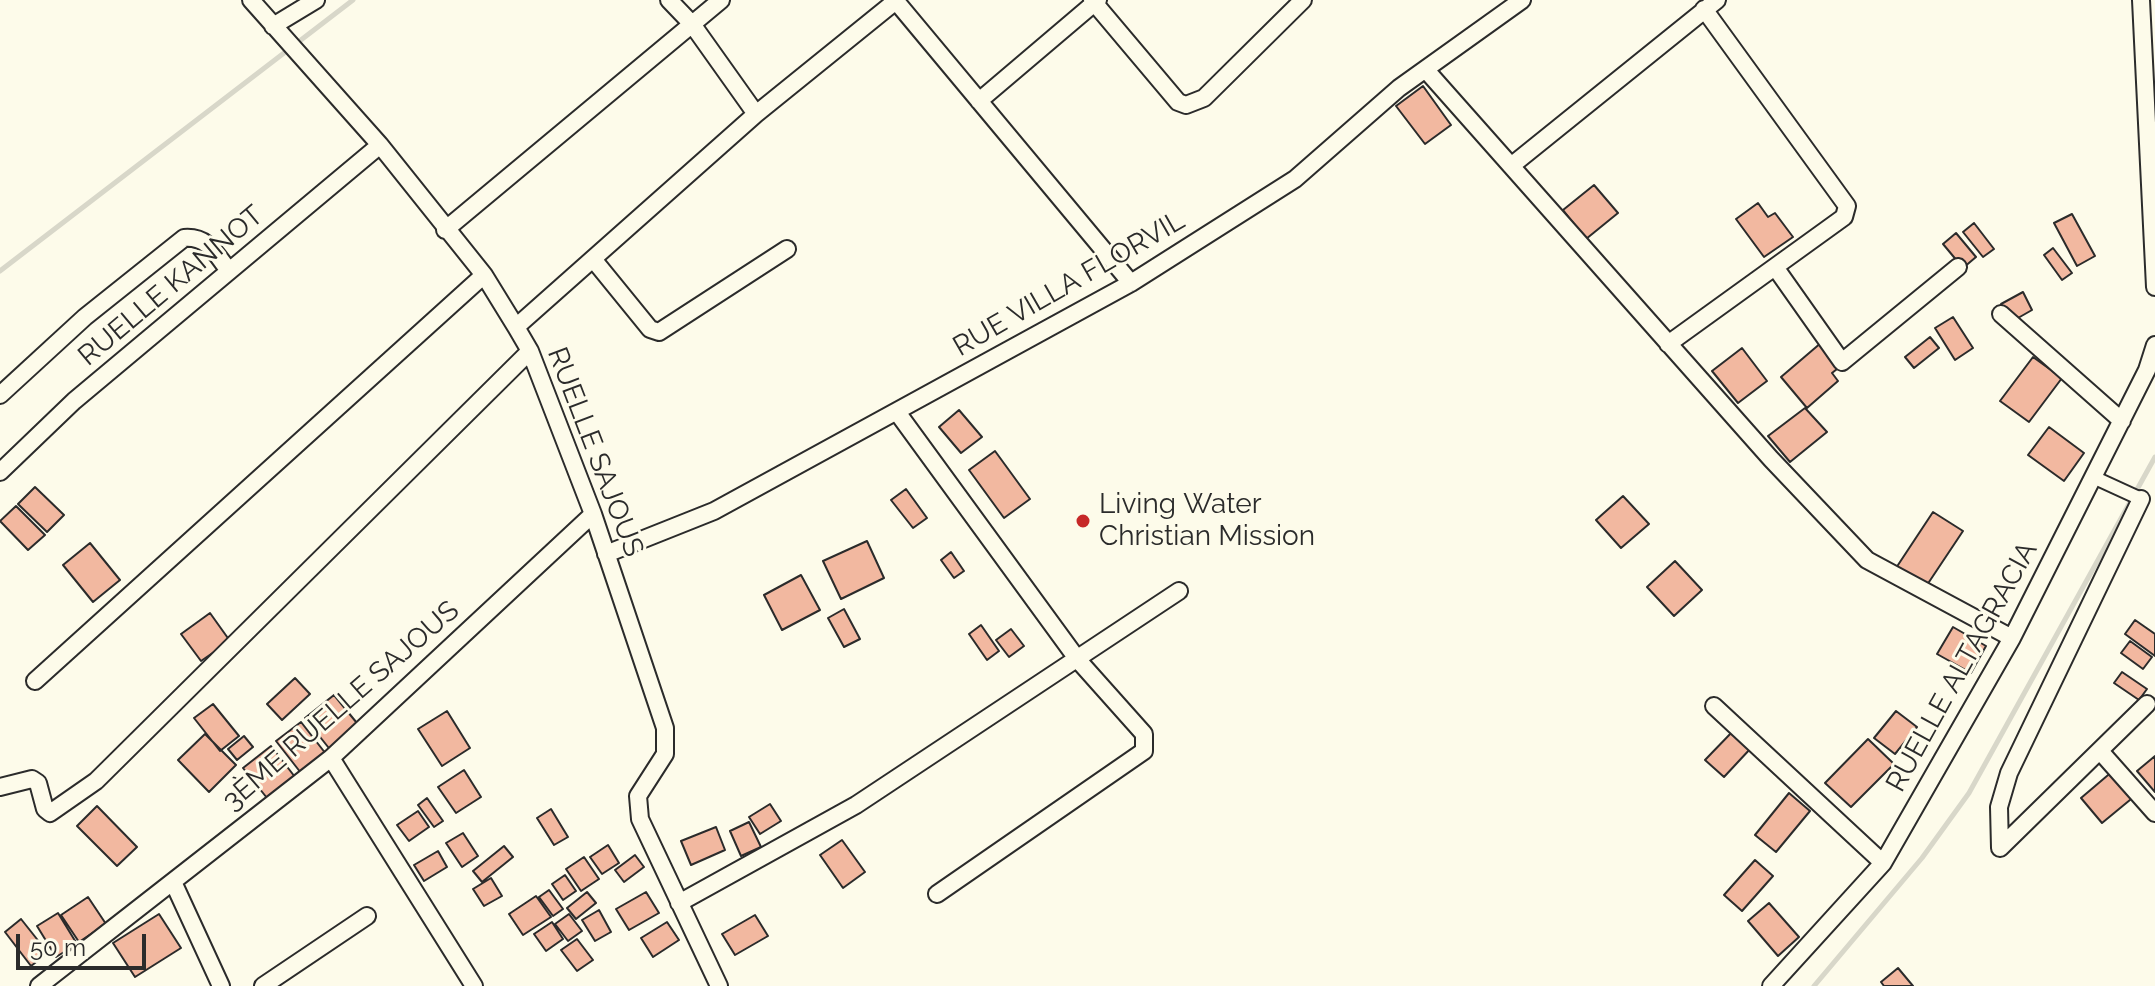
<!DOCTYPE html>
<html>
<head>
<meta charset="utf-8">
<style>
	body { margin:0 }
	#map { position:relative; width:2155px; height:986px; overflow:hidden; background:#fdfbea; font-family:Raleway,sans-serif }
	canvas { display:block }
	.scale { position:absolute; left:16px; top:934px; width:130px; height:36px; box-sizing:border-box; border:4px solid #2b2b2b; border-top:0; padding-left:10px; font-size:24px; line-height:28px; white-space:nowrap; color:#2b2b2b; -webkit-text-stroke:6px #fdfbea; paint-order:stroke }
</style>
</head>
<body>
<div id="map">
<canvas width="2155" height="986"></canvas>
<div class="scale">50 m</div>
</div>
<script>
const g = document.querySelector('canvas').getContext('2d');
g.lineJoin = 'round';
function stroke(path, color, width, dash) { g.strokeStyle = color; g.lineWidth = width; g.lineCap = dash ? 'butt' : 'round'; g.setLineDash(dash || []); g.stroke(path); }
function fill(path, color) { g.fillStyle = color; g.fill(path, 'evenodd'); }
function write(font, color, halo, rows, align = 'center') {
  g.font = font + ' Raleway,sans-serif'; g.lineWidth = 6; g.setLineDash([]); g.textBaseline = 'middle'; g.strokeStyle = halo; g.fillStyle = color; for (const [text, x, y, turn = 0] of rows) {
    g.save(); g.translate(x, y); g.rotate((+turn || 0) * Math.PI / 180); g.textAlign = isNaN(turn) ? turn : align; if (halo) g.strokeText(text, 0, 0); g.fillText(text, 0, 0); g.restore();
  }
}
const stream = new Path2D(`
	M0,271l353,-271
	M1814,986l108,-128 47,-65 186,-336`);
const building = new Path2D(`
	M1423,86l28,39 -26,19 -29,-38z
	M1594,185l24,28 -32,26 -23,-29z
	M1758,203l10,14 7,-4 18,24 -29,20 -28,-38z
	M2072,214l23,42 -18,10 -23,-43z
	M1974,223l20,26 -11,8 -20,-25z
	M1956,233l20,24 -13,11 -20,-24z
	M2053,248l19,25 -10,7 -18,-25z
	M2023,292l9,18 -21,12 -10,-18z
	M1953,317l20,31 -18,12 -20,-32z
	M1930,337l9,11 -25,20 -9,-11z
	M1822,342l20,23 -10,8 6,8 -31,27 -26,-31z
	M1742,348l25,33 -29,22 -26,-32z
	M2033,357l29,21 -33,44 -29,-21z
	M1805,408l22,24 -37,30 -22,-26z
	M959,410l23,27 -21,16 -22,-26z
	M2049,427l35,26 -20,28 -36,-26z
	M995,451l35,48 -26,19 -35,-48z
	M35,487l29,28 -17,17 -29,-28z
	M906,489l21,29 -14,10 -22,-28z
	M1623,496l26,28 -28,24 -25,-28z
	M16,506l29,29 -17,15 -28,-29z
	M1933,512l30,19 -38,57 -29,-20z
	M867,541l17,37 -43,21 -18,-38z
	M90,543l30,37 -27,22 -30,-37z
	M951,552l13,19 -10,7 -13,-18z
	M1675,561l27,29 -28,26 -27,-29z
	M801,575l19,35 -38,20 -18,-35z
	M844,609l16,30 -16,8 -16,-29z
	M210,613l20,28 -29,20 -20,-27z
	M2135,620l20,14v22l-30,-22z
	M981,625l18,26 -12,9 -18,-26z
	M1953,627l33,19 -15,27 -34,-19z
	M1011,629l13,17 -15,11 -13,-17z
	M2130,641l22,16 -9,12 -22,-16z
	M2122,672l25,17 -8,11 -25,-17z
	M295,678l15,16 -28,26 -15,-16z
	M334,695l27,33 -29,24 -27,-34z
	M213,704l26,32 -19,15 -26,-33z
	M447,711l23,37 -28,18 -24,-37z
	M1896,711l21,16 -22,27 -21,-16z
	M301,722l25,32 -25,19 -25,-32z
	M1733,731l18,17 -27,29 -19,-17z
	M205,734l31,31 -27,27 -31,-32z
	M244,736l9,11 -16,13 -9,-11z
	M1868,739l26,25 -43,43 -26,-24z
	M271,746l24,31 -28,21 -24,-30z
	M2155,756v36l-18,-21z
	M464,770l17,27 -25,16 -18,-26z
	M2114,770l22,25 -34,28 -21,-25z
	M1789,793l21,18 -34,41 -21,-17z
	M427,798l16,23 -9,6 -16,-22z
	M770,804l11,17 -21,13 -11,-17z
	M97,806l40,41 -20,19 -40,-40z
	M551,809l17,28 -14,8 -17,-27z
	M418,811l11,16 -20,14 -12,-16z
	M749,822l12,25 -20,9 -11,-25z
	M716,827l9,23 -34,15 -10,-24z
	M463,833l15,23 -16,11 -16,-24z
	M842,840l23,32 -22,16 -23,-33z
	M608,845l11,18 -17,11 -12,-17z
	M504,846l9,11 -31,25 -9,-11z
	M438,851l9,16 -23,14 -10,-16z
	M635,855l9,12 -20,15 -9,-12z
	M584,857l15,22 -18,12 -15,-22z
	M1755,860l18,16 -31,35 -18,-16z
	M565,875l11,16 -13,9 -11,-16z
	M491,878l11,18 -18,10 -11,-17z
	M549,890l14,19 -10,7 -14,-19z
	M587,892l9,11 -20,16 -9,-11z
	M646,892l13,21 -30,17 -13,-21z
	M536,896l15,21 -28,18 -14,-21z
	M88,897l18,27 -27,18 -18,-27z
	M1769,903l30,34 -21,19 -30,-35z
	M599,910l12,22 -16,9 -13,-21z
	M58,913l19,31 -21,13 -19,-31z
	M159,914l22,34 -46,29 -22,-34z
	M569,914l13,17 -14,10 -13,-17z
	M755,915l13,21 -33,19 -13,-21z
	M21,919l27,34 -17,13 -26,-34z
	M552,922l11,17 -17,12 -12,-17z
	M667,922l12,18 -26,17 -12,-19z
	M577,939l16,21 -16,11 -16,-21z
	M1898,968l15,18h-29l-3,-4z`);
const pedestrian = new Path2D(`
	M2093,477l48,22`);
const minor = new Path2D(`
	M251,0l129,145 104,130 32,52 14,24 63,163 72,214v26l-27,42 2,23 79,167
	M669,0l23,24 64,90
	M895,0l236,283
	M1092,0l86,102 8,3 18,-7 99,-98
	M2141,0l14,287
	M273,26l43,-26
	M1426,70l345,389 96,101 145,78
	M979,101l119,-101
	M1511,166l206,-166
	M445,230l276,-230
	M593,259l57,70 9,3 128,-83
	M1775,267l67,95 116,-95
	M2001,314l121,107
	M516,327l240,-213 141,-114
	M1668,344l176,-127 3,-11 -143,-197
	M0,395l85,-78 99,-79c24,-2 32,16 45,33
	M897,412l181,248 66,74v17l-207,143
	M0,472l74,-71 306,-256
	M606,554l108,-43 417,-228 164,-104 104,-91 123,-88
	M35,681l449,-406
	M1714,706l169,157
	M2100,751l55,62
	M331,758l143,228
	M0,787l32,-8 6,4 7,26 5,4 46,-32 434,-430
	M2000,848l-1,-41 10,-34 132,-274
	M2000,848l147,-144
	M174,884l47,102
	M679,903l177,-98 323,-214
	M39,986l292,-228 262,-244
	M263,986l104,-70
	M1771,986l112,-123 129,-225 135,-268 8,-25`);
const markers = [
	[1083,521,8,"#c62828"]
];
const streetNames = [
	["RUE VILLA FLORVIL",1069,284,-30],
	["RUELLE KANNOT",171,286,-40],
	["RUELLE SAJOUS",595,452,69],
	["RUELLE ALTAGRACIA",1962,667,-61],
	["3ÈME RUELLE SAJOUS",341,706,-41]
];
const poiNames = [
	["Living Water",1099,505],
	["Christian Mission",1099,537]
];
stroke(stream, '#d8d7c9', 5);
fill(building, '#f2b8a0');
stroke(building, '#2b2b2b', 2);
stroke(pedestrian, '#2b2b2b', 16);
stroke(minor, '#2b2b2b', 20);
stroke(pedestrian, '#fdfbea', 12);
stroke(minor, '#fdfbea', 16);
for (const [x, y, r, color] of markers) { const dot = new Path2D(); dot.arc(x, y, r, 0, 2 * Math.PI); g.fillStyle = color; g.fill(dot); stroke(dot, '#fdfbea', 3); }
write('28px', '#2b2b2b', '#fdfbea', streetNames);
write('28px', '#2b2b2b', '#fdfbea', poiNames, 'left');
</script>
</body>
</html>
